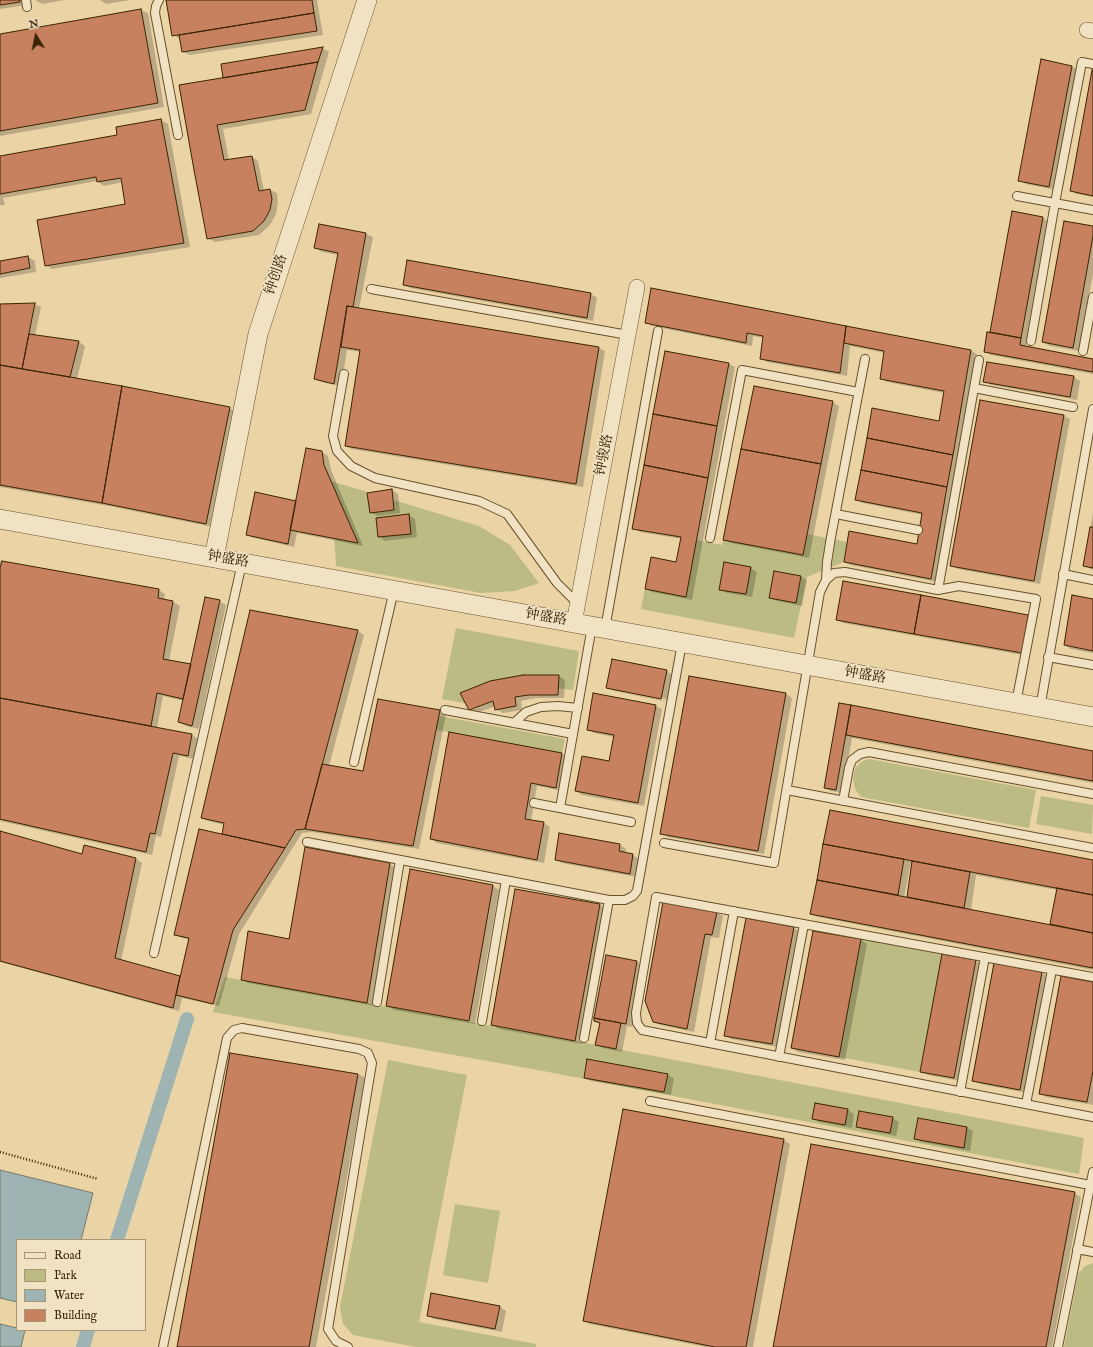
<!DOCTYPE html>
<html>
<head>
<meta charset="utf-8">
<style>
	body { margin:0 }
	#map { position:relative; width:1093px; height:1347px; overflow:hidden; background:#ead3a5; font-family:"IM FELL English",serif }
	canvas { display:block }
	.legend { position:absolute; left:16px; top:1239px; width:130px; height:92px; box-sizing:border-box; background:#f1e2c4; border:1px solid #a89676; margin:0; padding:5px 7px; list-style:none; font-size:12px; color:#3b2402 }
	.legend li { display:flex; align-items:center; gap:8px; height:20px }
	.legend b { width:20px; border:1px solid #a89676 }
	.north { position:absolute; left:16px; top:16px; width:40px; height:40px; -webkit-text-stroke:3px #f1e2c4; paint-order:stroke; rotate:350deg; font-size:11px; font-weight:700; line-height:16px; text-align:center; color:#3b2402 }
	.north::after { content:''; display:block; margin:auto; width:14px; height:18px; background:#3b2402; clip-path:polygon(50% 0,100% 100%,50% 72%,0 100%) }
</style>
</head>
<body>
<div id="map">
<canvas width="1093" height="1347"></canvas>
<ul class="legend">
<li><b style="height:5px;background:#f1e2c4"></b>Road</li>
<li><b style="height:11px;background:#bcbb83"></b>Park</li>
<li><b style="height:11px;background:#9eb4b3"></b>Water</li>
<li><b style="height:11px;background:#c8815f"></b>Building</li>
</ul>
<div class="north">N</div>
</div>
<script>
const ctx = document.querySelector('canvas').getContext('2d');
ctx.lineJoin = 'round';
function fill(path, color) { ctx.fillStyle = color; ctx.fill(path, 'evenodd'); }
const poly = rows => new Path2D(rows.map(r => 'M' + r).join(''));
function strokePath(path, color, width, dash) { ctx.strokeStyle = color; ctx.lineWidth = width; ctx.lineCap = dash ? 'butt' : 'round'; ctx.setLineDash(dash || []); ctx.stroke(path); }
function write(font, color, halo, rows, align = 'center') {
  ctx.font = font + ' "IM FELL English","Noto Serif SC",serif'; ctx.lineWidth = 3.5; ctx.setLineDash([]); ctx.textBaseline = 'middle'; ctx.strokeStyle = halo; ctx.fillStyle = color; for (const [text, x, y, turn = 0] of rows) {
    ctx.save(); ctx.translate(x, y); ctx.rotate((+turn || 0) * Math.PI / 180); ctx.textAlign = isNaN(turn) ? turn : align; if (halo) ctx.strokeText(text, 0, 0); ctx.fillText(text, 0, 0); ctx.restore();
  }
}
fill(poly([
	[331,481,479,526,510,545,539,583,515,591,481,593,336,566],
	[807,534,847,542,844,562,807,577,794,638,641,609,651,557,676,562,681,537,722,545,723,540],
	[456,628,579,651,573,690,543,687,469,704,442,699],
	[439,716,565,739,562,753,436,730],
	[869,759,1036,790,1029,828,861,797,855,789,853,779,855,768,861,762],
	[1041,796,1093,805,1092,834,1036,824],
	[861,939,942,954,920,1072,839,1057],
	[225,977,575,1041,1084,1138,1079,1174,538,1070,213,1012],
	[388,1060,467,1075,419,1322,536,1344,536,1347,416,1347,353,1335,343,1324,340,1307],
	[455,1204,500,1211,488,1283,443,1275],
	[1093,1263,1093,1347,1064,1347,1078,1274,1085,1266]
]), '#bcbb83');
const water = poly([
	[0,1170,93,1193,81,1240,17,1240,17,1302,0,1298,0,1170],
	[0,1324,17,1328,17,1330,25,1330,21,1347,0,1347,0,1324]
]);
fill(water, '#9eb4b3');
strokePath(water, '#767a6c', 1);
fill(poly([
	[0,0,25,0,26,5,0,9],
	[35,0,65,0,42,4],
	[100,0,131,0,106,4],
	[167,0,317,0,323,35,190,55,183,52,181,39,173,35],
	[141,10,148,13,164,107,0,136,0,35],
	[323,48,329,52,311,114,223,129,229,160,252,157,258,161,264,191,270,190,277,193,278,203,276,214,270,225,259,235,215,242,208,238,195,170,224,79,222,65],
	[1071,66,1078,70,1056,190,1026,184,1020,180],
	[1093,71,1093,197,1077,194,1071,191],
	[161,120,168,124,190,247,52,269,46,265,127,205,123,182,104,186,97,181,3,198,5,205,0,205,0,157,118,136],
	[1013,212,1043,218,1049,222,1026,347,1093,360,1093,374,991,355,985,351,991,334],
	[320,225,366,234,373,237,359,309,599,348,605,351,583,487,352,449,346,446,361,352,347,350,341,386,322,382,316,378,338,255,322,252,315,248],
	[1093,227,1093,274,1079,351,1050,346,1043,342],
	[28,257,35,261,36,272,0,278,0,262],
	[408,261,591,294,597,298,593,321,410,288,404,284],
	[652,290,970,350,977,354,937,582,851,565,845,562,918,545,923,515,863,503,856,499,940,422,944,393,887,382,881,378,885,353,850,346,847,376,767,362,761,359,764,338,753,336,752,346,652,326,646,322],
	[35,304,41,307,35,336,79,342,85,346,77,379,229,408,236,412,213,527,109,506,0,487,0,305],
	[729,364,735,367,692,600,652,592,646,588,677,563,682,539,640,532,634,528],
	[1074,377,1080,381,1077,400,991,385,984,381],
	[981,401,1064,416,1070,419,1040,584,958,569,951,566],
	[832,402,839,406,809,558,731,543,724,539],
	[322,452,328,456,331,470,363,546,297,533,294,547,254,538,247,535,297,502],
	[392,490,398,494,400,513,377,516,371,512],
	[1093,513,1093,570,1084,566],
	[409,515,415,519,417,537,385,541,379,537],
	[0,561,159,590,165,594,164,600,173,602,180,606,169,661,191,666,219,601,226,605,199,729,186,726,179,722,184,701,163,696,157,728,192,735,198,739,194,759,179,756,161,837,156,836,152,855,0,821],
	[750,568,757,572,752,597,727,593,720,589],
	[801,577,807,580,802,606,777,601,770,598],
	[843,582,1028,616,1034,619,1028,656,843,623,837,619],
	[1093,600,1093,653,1071,649,1065,645],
	[358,631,364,635,329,766,364,773,440,710,446,714,419,849,312,832,302,833,239,934,219,1006,182,998,179,1011,0,962,0,832,83,855,84,846,136,859,142,863,121,961,181,977,189,940,182,938,175,934,222,835,224,825,208,821,202,818],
	[666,671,673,675,668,702,614,691,608,687],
	[613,688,666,699,666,701,613,690],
	[559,676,565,680,564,698,536,698,521,701,522,710,503,713,496,709,496,706,476,713,470,710],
	[786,694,792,698,764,854,668,837,662,833],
	[840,704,1093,752,1093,783,852,738,842,793,831,791,825,788],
	[655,706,662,709,644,806,582,795,576,791,610,762,614,737,594,733,588,729],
	[562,754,568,757,563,791,537,786,531,821,544,823,550,827,544,863,437,843,431,839],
	[831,811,1093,861,1093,970,818,917,811,914],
	[911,862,913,863,908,898,904,898],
	[976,875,1057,890,1051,926,971,910],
	[620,845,626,849,625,854,633,855,639,859,636,877,562,863,556,859],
	[306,849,390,864,396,868,374,1006,248,983,242,979,290,940],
	[493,886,499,890,475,1024,394,1010,387,1006],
	[600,905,606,909,582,1044,499,1029,492,1025],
	[716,913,723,916,719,938,711,937,694,1032,660,1025,654,1022],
	[794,928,800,932,778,1047,731,1039,725,1035],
	[814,932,861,940,867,944,845,1060,798,1052,792,1048],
	[607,956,637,962,643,966,632,1027,627,1026,622,1052,603,1048,596,1044,600,1024,595,1021],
	[975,961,982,964,960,1081,928,1075,921,1071],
	[995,965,1042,973,1049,977,1027,1093,980,1084,973,1081],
	[1093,983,1093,1105,1046,1097,1040,1093],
	[231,1054,358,1074,365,1078,316,1347,179,1347],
	[667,1075,674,1078,671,1095,591,1081,585,1078],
	[815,1104,848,1110,854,1114,852,1128,819,1122,813,1118],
	[892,1118,899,1122,896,1136,863,1130,857,1127],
	[919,1119,967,1128,973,1131,970,1151,921,1142,915,1138],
	[784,1140,790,1144,753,1347,706,1347,590,1324,584,1321],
	[1074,1193,1081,1197,1052,1347,774,1347],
	[500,1307,506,1311,502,1332,434,1319,428,1315]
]), '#0003');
strokePath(poly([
	[117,1240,187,1019],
	[83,1347,88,1330]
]), '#9eb4b3', 14);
const building = poly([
	[0,0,20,0,20,2,0,5,0,0],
	[166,0,312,0,314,13,172,36,166,0],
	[141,9,158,103,0,131,0,34,141,9],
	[314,13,317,31,182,52,179,35,314,13],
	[323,47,318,62,223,78,221,64,323,47],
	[1041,59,1072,66,1049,187,1018,181,1041,59],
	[318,62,305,110,217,125,224,160,252,156,259,191,270,189,272,199,270,210,264,221,253,231,207,239,194,170,179,85,318,62],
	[1092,70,1093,70,1093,196,1070,191,1092,70],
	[161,119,184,243,45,266,37,220,125,204,121,178,97,182,96,177,0,194,0,156,117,135,116,127,161,119],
	[1012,211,1043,217,1021,338,990,332,1012,211],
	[1064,221,1093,226,1093,236,1073,348,1042,342,1064,221],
	[319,224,366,233,353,307,347,306,334,384,314,379,338,253,314,248,319,224],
	[28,256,30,268,0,274,0,261,28,256],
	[407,260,591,293,587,318,403,285,407,260],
	[651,288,846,326,840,373,760,359,763,336,747,333,746,343,645,323,651,288],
	[35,303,22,369,0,365,0,304,35,303],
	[347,306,599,347,576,484,345,446,360,350,341,347,347,306],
	[846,326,971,350,953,455,867,438,872,408,939,421,944,391,880,379,884,351,844,343,846,326],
	[987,332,1021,338,1020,345,1093,359,1093,372,984,352,987,332],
	[29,334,79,341,70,377,22,369,29,334],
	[665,351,729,363,717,426,653,414,665,351],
	[987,362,1074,376,1070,397,983,382,987,362],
	[0,365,122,386,102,503,0,485,0,365],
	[122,386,230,407,206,524,102,503,122,386],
	[754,386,833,401,821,464,741,449,754,386],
	[980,400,1064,415,1034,581,950,566,980,400],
	[653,414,717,426,708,478,644,465,653,414],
	[867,438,953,455,947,487,861,470,867,438],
	[306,448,322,451,324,465,358,543,290,530,306,448],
	[741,449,821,464,803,555,723,540,741,449],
	[644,465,708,478,686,597,645,589,651,557,676,562,681,537,632,529,644,465],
	[861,470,947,487,931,579,844,562,849,531,917,544,922,513,855,500,861,470],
	[392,489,394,510,370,513,367,493,392,489],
	[255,492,296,501,288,544,246,535,255,492],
	[409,514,411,534,378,537,376,518,409,514],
	[1090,527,1093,527,1093,568,1083,566,1090,527],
	[2,561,159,589,158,598,173,601,163,659,191,664,183,699,157,693,151,726,0,698,0,568,2,561],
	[724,562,751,567,746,594,719,590,724,562],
	[774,571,801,576,796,603,769,598,774,571],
	[843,581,921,595,914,634,836,620,843,581],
	[921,595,1028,615,1022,653,914,634,921,595],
	[1072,595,1093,599,1093,651,1064,645,1072,595],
	[205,597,220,600,192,726,178,722,205,597],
	[250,610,358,630,305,829,296,830,285,848,222,834,224,823,201,818,250,610],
	[612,659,667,670,661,699,606,688,612,659],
	[523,675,559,675,558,695,529,695,515,697,516,706,495,710,493,701,469,710,460,693,490,681,523,675],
	[689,676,786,693,758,851,660,834,689,676],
	[593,693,656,705,638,803,575,791,582,756,609,761,614,735,587,730,593,693],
	[0,698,192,734,188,756,173,753,155,834,150,833,146,852,0,819,0,698],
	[378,699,440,710,413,846,305,829,322,764,363,771,378,699],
	[839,703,851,705,836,790,824,788,839,703],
	[851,705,1093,751,1093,781,846,735,851,705],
	[449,732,562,753,556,788,531,783,525,819,544,822,537,860,430,839,449,732],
	[830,810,1093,860,1093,895,823,844,830,810],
	[199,829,285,848,233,930,213,1004,176,995,189,938,174,935,199,829],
	[0,831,82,854,84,845,136,858,115,958,180,976,173,1008,0,961,0,831],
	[559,833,620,844,619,851,633,854,630,874,555,860,559,833],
	[823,844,904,859,898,895,817,880,823,844],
	[305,847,390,863,367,1003,241,980,248,931,289,939,305,847],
	[912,861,970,872,964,908,907,897,912,861],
	[410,869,493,885,469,1021,386,1006,410,869],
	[817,880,1093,933,1093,968,810,914,817,880],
	[1057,888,1093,895,1093,933,1050,924,1057,888],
	[515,889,600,904,575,1041,491,1025,515,889],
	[663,902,717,912,712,935,705,934,687,1029,653,1022,645,1001,663,902],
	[746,918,794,927,772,1044,724,1036,746,918],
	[813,931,861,939,839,1057,791,1048,813,931],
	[942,954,976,960,954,1078,920,1072,942,954],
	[606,955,637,961,626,1024,594,1018,606,955],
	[994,963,1042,972,1020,1090,972,1081,994,963],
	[1061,976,1093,982,1093,1071,1087,1102,1039,1094,1061,976],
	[594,1018,621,1023,616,1049,595,1045,600,1023,594,1021,594,1018],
	[230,1053,358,1074,309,1347,177,1347,230,1053],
	[587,1059,668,1074,664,1092,584,1078,587,1059],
	[815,1103,848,1109,845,1125,812,1119,815,1103],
	[623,1109,784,1139,746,1347,715,1347,583,1321,623,1109],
	[859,1111,893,1117,890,1133,856,1127,859,1111],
	[918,1118,967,1127,964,1148,914,1139,918,1118],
	[811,1144,1075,1192,1046,1347,773,1347,811,1144],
	[431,1293,500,1306,495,1329,427,1316,431,1293]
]);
fill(building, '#c8815f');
strokePath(building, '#3b2402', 1);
const service = poly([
	[26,0,27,7],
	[159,0,156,6,155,13,178,135],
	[1017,196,1093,210],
	[371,289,628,335],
	[1031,341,1055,203,1082,62,1093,64],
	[1083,351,1093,297],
	[344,374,333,436,337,451,351,466,375,478,479,501,507,514,557,583,578,604],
	[974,388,1073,407],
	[836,514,918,530],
	[710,538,742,370,858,392],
	[1063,574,1093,580],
	[826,580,827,562,831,537,865,359],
	[938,590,979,360],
	[605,629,658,331],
	[1048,657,1093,665],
	[1040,708,1093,409],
	[445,710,573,734],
	[514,723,526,712,541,707,558,706,578,708],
	[354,762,394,590],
	[787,790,1093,848],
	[843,801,849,768,852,760,860,754,869,752,1093,794],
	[534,803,631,822],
	[560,808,592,626],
	[307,842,609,900,625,900,633,896,637,891,682,643],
	[664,843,774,863,820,592,826,580,834,573,845,572,938,590,959,586,1036,599,1016,703],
	[154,953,242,563],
	[1093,977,656,897,636,1013,637,1023,642,1030,1093,1117],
	[377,1002,400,860],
	[482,1021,506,880],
	[584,1038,609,900],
	[710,1043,734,911],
	[779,1057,804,924],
	[960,1092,985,957],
	[650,1101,1090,1185],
	[1026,1104,1052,970],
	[1077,1249,1093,1252],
	[163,1347,227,1038,234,1030,242,1028,359,1049,368,1053,372,1063,328,1329,336,1341,348,1347],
	[1058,1347,1093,1172]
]);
const minor = poly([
	[1087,30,1093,31],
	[574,623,637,287]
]);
const tertiary = poly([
	[0,519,1093,717],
	[214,558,258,334,367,0]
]);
strokePath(service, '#67502b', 10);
strokePath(minor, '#67502b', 16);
strokePath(tertiary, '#67502b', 20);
strokePath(poly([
	[0,1152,98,1179]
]), '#3b2402', 2.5, [1, 2]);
strokePath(service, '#f1e2c4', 8);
strokePath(minor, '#f1e2c4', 15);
strokePath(tertiary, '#f1e2c4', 19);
write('14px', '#3b2402', '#f1e2c4', [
	["钟创路",277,275,-72],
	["钟骏路",605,455,-79],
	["钟盛路",228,560,10],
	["钟盛路",546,618,10],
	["钟盛路",865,676,10]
]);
</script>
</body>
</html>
